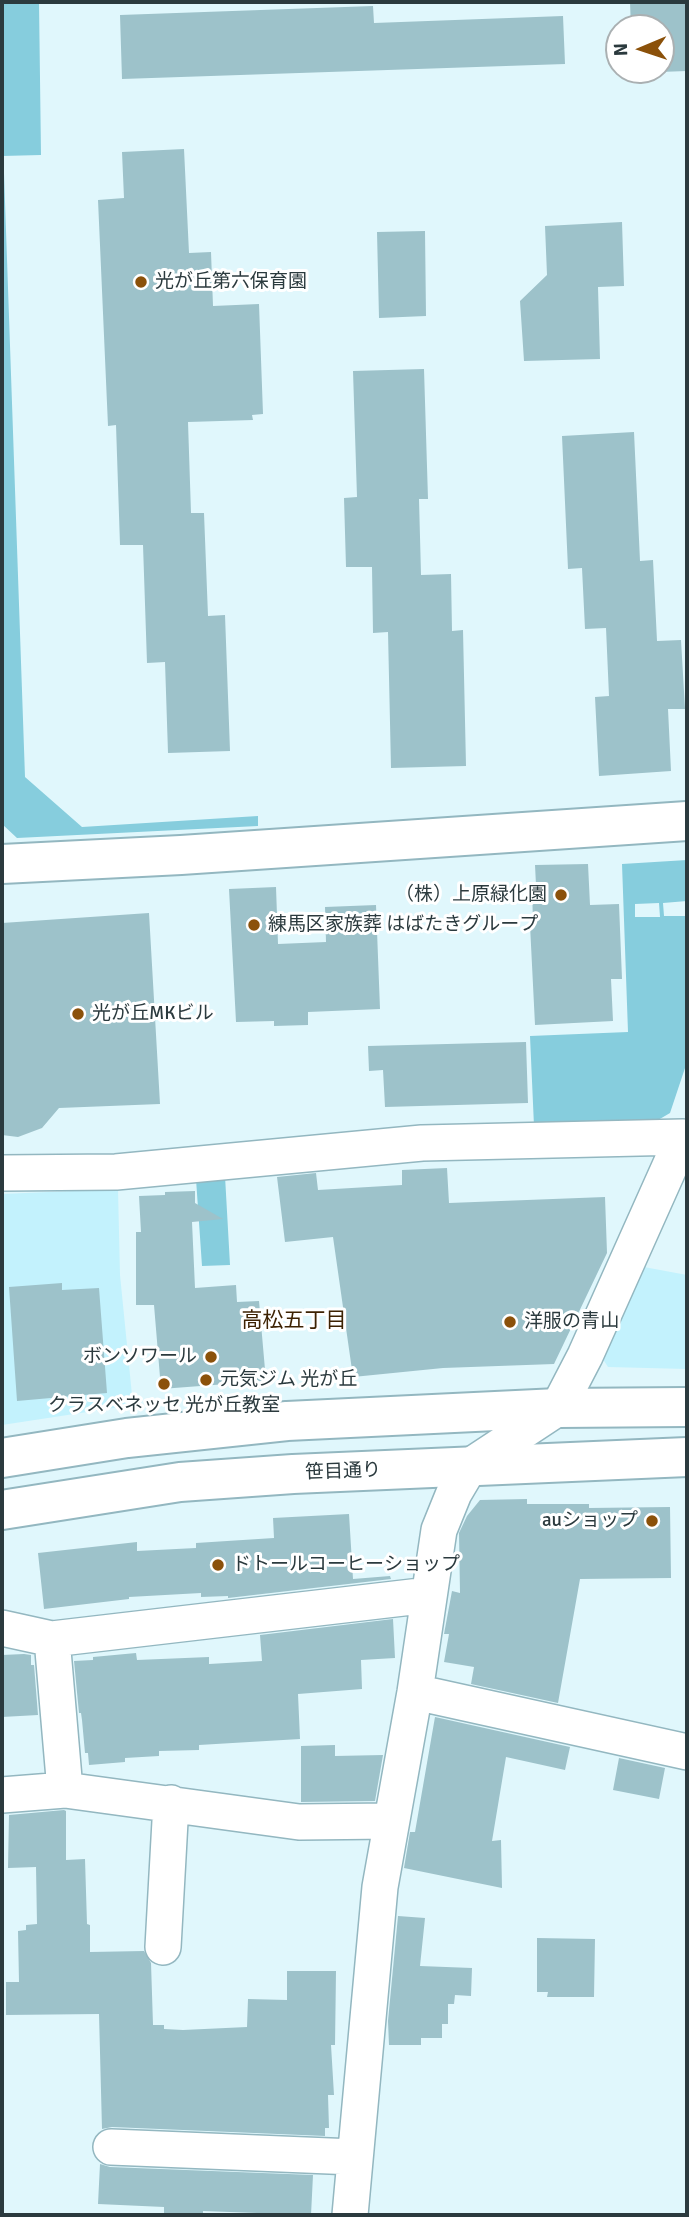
<!DOCTYPE html>
<html>
<head>
<meta charset="utf-8">
<style>
	body { margin:0 }
	#map { position:relative; width:689px; height:2217px; overflow:hidden; background:#e0f7fc; font-family:Signika,sans-serif }
	canvas { display:block }
	.frame { position:absolute; inset:0; border:4px solid #2b3a3e; pointer-events:none }
	.north { position:absolute; left:605px; top:14px; width:70px; height:70px; box-sizing:border-box; background:#fff; border:2px solid #aab0b2; border-radius:50%; rotate:268deg; font-size:19px; font-weight:700; line-height:28px; text-align:center; color:#2b3a3e }
	.north::after { content:''; display:block; margin:auto; width:24px; height:32px; background:#8b510a; clip-path:polygon(50% 0,100% 100%,50% 72%,0 100%) }
</style>
</head>
<body>
<div id="map">
<canvas width="689" height="2217"></canvas>
<div class="frame"></div>
<div class="north">N</div>
</div>
<script>
const ctx = document.querySelector('canvas').getContext('2d');
ctx.lineJoin = 'round';
function fill(path, color) { ctx.fillStyle = color; ctx.fill(path, 'evenodd'); }
const poly = rows => new Path2D(rows.map(r => 'M' + r).join(''));
function strokePath(path, color, width, dash) { ctx.strokeStyle = color; ctx.lineWidth = width; ctx.lineCap = dash ? 'butt' : 'round'; ctx.setLineDash(dash || []); ctx.stroke(path); }
function write(font, color, halo, rows, align = 'center') {
  ctx.font = font + ' Signika,"Noto Sans JP",sans-serif'; ctx.lineWidth = 6; ctx.setLineDash([]); ctx.textBaseline = 'middle'; ctx.strokeStyle = halo; ctx.fillStyle = color; for (const [text, x, y, turn = 0] of rows) {
    ctx.save(); ctx.translate(x, y); ctx.rotate((+turn || 0) * Math.PI / 180); ctx.textAlign = isNaN(turn) ? turn : align; if (halo) ctx.strokeText(text, 0, 0); ctx.fillText(text, 0, 0); ctx.restore();
  }
}
fill(poly([
	[118,1189,120,1275,133,1405,2,1425,2,1194],
	[644,1267,687,1275,687,1369,608,1367,599,1353]
]), '#c3f2fd');
fill(poly([
	[2,2,39,2,41,155,2,156],
	[2,173,4,173,25,777,82,827,258,816,258,826,17,838,2,824],
	[687,860,687,901,663,903,664,916,687,916,687,1062,670,1113,653,1123,534,1126,530,1036,628,1032,622,864],
	[659,903,660,917,635,917,635,904],
	[225,1176,230,1265,202,1266,196,1179]
]), '#86cddd');
fill(poly([
	[630,2,687,2,687,71,632,73,632,70,661,70,661,28,631,28],
	[373,6,374,23,563,16,565,64,122,79,120,15],
	[184,149,189,253,211,252,213,306,259,304,263,414,252,415,253,420,188,422,191,513,204,513,208,616,225,615,230,751,168,753,165,662,147,663,143,545,120,545,116,425,108,426,98,200,124,198,122,152],
	[622,222,624,286,598,287,600,359,524,361,520,301,547,275,545,226],
	[425,231,426,316,379,318,377,232],
	[424,369,428,499,419,499,421,575,451,574,452,631,463,630,466,766,391,768,388,632,373,633,372,567,346,567,344,498,357,497,353,371],
	[634,432,640,561,653,560,657,641,681,640,685,709,668,709,671,771,599,776,595,697,609,696,606,628,585,629,582,568,568,569,562,436],
	[588,864,590,905,619,904,622,979,611,979,613,1021,535,1025,530,925,533,925,532,885,536,885,535,865],
	[276,887,278,944,326,942,325,907,376,905,380,1009,308,1012,308,1025,274,1026,274,1021,236,1022,229,889],
	[149,913,160,1104,59,1108,42,1128,18,1137,2,1135,2,923],
	[526,1042,528,1103,385,1107,383,1070,369,1071,368,1046],
	[447,1168,449,1203,605,1197,607,1253,554,1364,443,1368,353,1377,333,1237,285,1242,277,1177,316,1173,318,1190,402,1185,402,1170],
	[195,1191,195,1203,223,1219,192,1222,195,1288,236,1285,237,1302,259,1301,266,1381,161,1389,154,1305,136,1305,136,1232,141,1232,139,1196,165,1195,165,1192],
	[62,1283,62,1290,99,1288,107,1393,17,1401,9,1287],
	[527,1499,527,1504,589,1504,589,1508,670,1507,671,1578,580,1579,558,1703,471,1684,474,1667,444,1662,449,1634,444,1634,452,1591,460,1593,459,1533,467,1516,480,1500],
	[349,1514,353,1579,390,1576,391,1579,228,1598,228,1596,201,1597,201,1593,129,1597,129,1599,44,1609,38,1553,137,1542,137,1551,196,1548,196,1543,274,1538,273,1518],
	[393,1619,395,1658,361,1660,362,1689,298,1694,300,1739,199,1745,199,1750,159,1751,159,1756,125,1758,125,1762,89,1765,88,1753,85,1753,82,1720,81,1713,79,1713,74,1661,93,1660,93,1657,136,1653,137,1660,209,1657,209,1664,262,1661,260,1635],
	[24,1654,31,1655,31,1665,34,1665,38,1715,2,1717,2,1655],
	[435,1717,570,1747,565,1770,506,1757,492,1841,501,1840,502,1888,404,1868,410,1832,415,1832],
	[335,1745,335,1756,383,1755,375,1801,301,1802,301,1746],
	[619,1758,665,1768,659,1799,613,1790],
	[64,1810,66,1811,66,1860,85,1859,87,1924,90,1925,90,1952,144,1951,151,1963,153,2025,164,2025,164,2029,183,2030,247,2027,248,1999,287,2000,287,1971,336,1971,335,2045,331,2045,334,2095,328,2095,329,2128,325,2128,325,2136,112,2127,102,2129,99,2014,6,2015,6,1982,19,1982,18,1931,26,1930,26,1925,37,1924,36,1867,8,1868,9,1815],
	[398,1916,425,1918,420,1966,472,1968,471,1996,455,1995,454,2004,448,2004,448,2024,442,2024,442,2038,421,2038,421,2045,389,2045,388,2021],
	[537,1938,595,1939,594,1997,547,1997,548,1992,537,1992],
	[100,2164,110,2167,313,2175,311,2215,203,2211,203,2215,164,2215,164,2207,98,2204]
]), '#9dc2ca');
const street = poly([
	[2,1173,116,1172,422,1143,683,1137,585,1356,558,1408,470,1466,454,1493,439,1530,415,1692,380,1887,350,2215],
	[2,1628,52,1639,429,1595],
	[415,1692,687,1752],
	[65,1790,299,1822,391,1821],
	[2,1795,65,1790,52,1639],
	[163,1947,171,1803],
	[111,2147,354,2157]
]);
const secondary = poly([
	[2,864,181,855,687,821],
	[2,1458,127,1438,287,1421,558,1408,687,1407],
	[2,1510,180,1482,293,1474,687,1457]
]);
strokePath(street, '#93b7c0', 38);
strokePath(secondary, '#93b7c0', 42);
strokePath(street, '#fff', 35);
strokePath(secondary, '#fff', 38);
for (const [x, y, r, color] of [
	[141,282,7,"#8b510a"],
	[561,895,7,"#8b510a"],
	[254,925,7,"#8b510a"],
	[78,1014,7,"#8b510a"],
	[510,1322,7,"#8b510a"],
	[211,1357,7,"#8b510a"],
	[206,1380,7,"#8b510a"],
	[164,1384,7,"#8b510a"],
	[652,1521,7,"#8b510a"],
	[218,1565,7,"#8b510a"]
]) { const dot = new Path2D(); dot.arc(x, y, r, 0, 2 * Math.PI); ctx.fillStyle = color; ctx.fill(dot); strokePath(dot, '#fff', 2.5); }
write('19px', '#2b3a3e', '#fff', [
	["光が丘第六保育園",155,282],
	["（株）上原緑化園",547,895,"right"],
	["練馬区家族葬 はばたきグループ",268,925],
	["光が丘MKビル",92,1014],
	["洋服の青山",524,1322],
	["ボンソワール",197,1357,"right"],
	["元気ジム 光が丘",220,1380],
	["クラスベネッセ 光が丘教室",164,1406,"center"],
	["auショップ",638,1521,"right"],
	["ドトールコーヒーショップ",232,1565]
], 'left');
write('19px', '#2b3a3e', '#fff', [
	["笹目通り",343,1472,-2]
]);
write('21px', '#3d2203', '#fff', [
	["高松五丁目",294,1321]
]);
</script>
</body>
</html>
